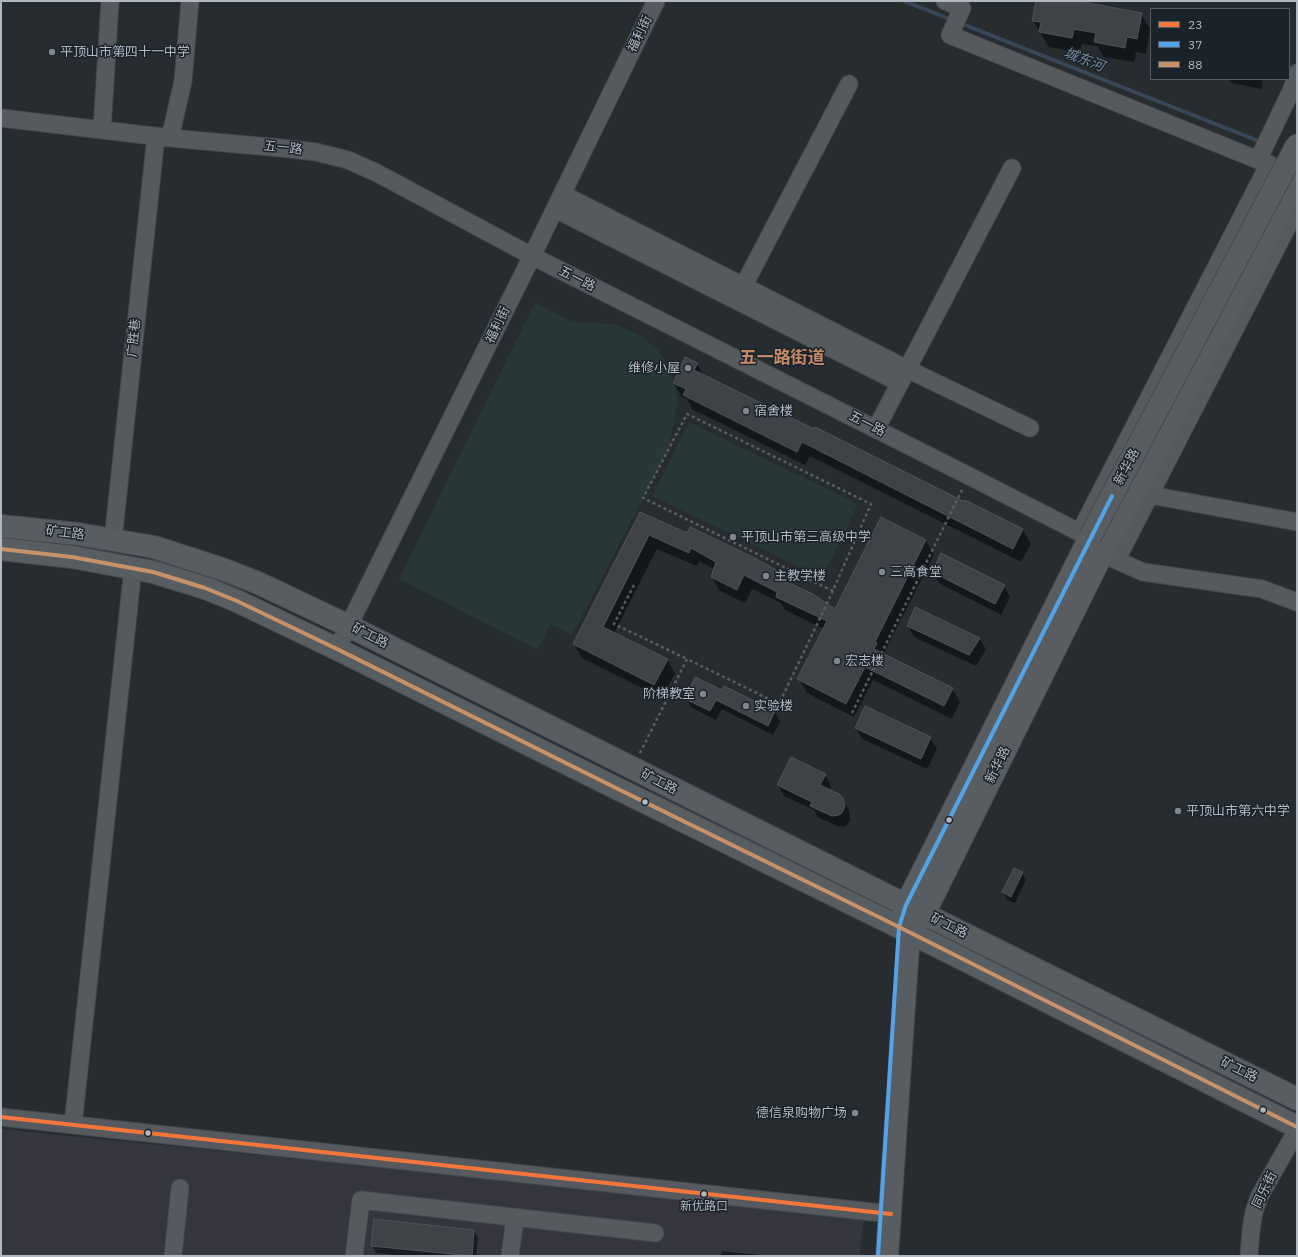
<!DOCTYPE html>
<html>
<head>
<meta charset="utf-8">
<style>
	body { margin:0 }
	#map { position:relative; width:1298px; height:1257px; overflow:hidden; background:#272c31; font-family:"IBM Plex Sans",sans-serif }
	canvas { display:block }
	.frame { position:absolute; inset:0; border:2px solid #b0b8c2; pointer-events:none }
	.legend { position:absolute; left:1150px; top:8px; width:140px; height:72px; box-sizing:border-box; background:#1b222a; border:1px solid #575e67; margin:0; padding:5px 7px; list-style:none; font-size:12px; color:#b0b8c2 }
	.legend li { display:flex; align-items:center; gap:8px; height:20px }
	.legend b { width:20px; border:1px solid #575e67 }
</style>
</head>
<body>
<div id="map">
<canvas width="1298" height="1257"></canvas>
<div class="frame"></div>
<ul class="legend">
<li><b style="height:5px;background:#f5763a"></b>23</li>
<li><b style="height:5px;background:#53a3e8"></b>37</li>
<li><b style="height:5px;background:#c7916a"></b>88</li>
</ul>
</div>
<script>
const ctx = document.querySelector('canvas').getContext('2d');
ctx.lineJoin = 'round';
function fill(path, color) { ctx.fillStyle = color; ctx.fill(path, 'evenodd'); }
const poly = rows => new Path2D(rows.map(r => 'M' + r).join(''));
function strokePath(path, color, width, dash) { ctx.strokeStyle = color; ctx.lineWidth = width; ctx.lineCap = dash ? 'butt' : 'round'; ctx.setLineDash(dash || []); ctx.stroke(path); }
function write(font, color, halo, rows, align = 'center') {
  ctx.font = font + ' "IBM Plex Sans","Noto Sans SC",sans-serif'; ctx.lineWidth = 3; ctx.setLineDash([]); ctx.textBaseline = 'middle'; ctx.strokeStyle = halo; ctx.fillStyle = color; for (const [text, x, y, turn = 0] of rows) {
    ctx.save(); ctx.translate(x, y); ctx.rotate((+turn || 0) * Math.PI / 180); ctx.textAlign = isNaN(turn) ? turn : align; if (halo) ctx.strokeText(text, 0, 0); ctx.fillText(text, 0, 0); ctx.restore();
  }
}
fill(poly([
	[1,1129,864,1216,860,1256,1,1256]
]), '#34353e');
fill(poly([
	[535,302,572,322,615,324,643,337,658,350,668,366,678,398,672,433,667,450,656,473,572,635,550,624,538,650,399,579],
	[689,422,858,504,822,578,652,496]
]), '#283737');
fill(poly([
	[1037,1,1071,1,1141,14,1150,29,1146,54,1136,52,1134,62,1104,57,1097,46,1082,44,1080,53,1049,47,1033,21],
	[1229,79,1263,79,1262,89,1231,83],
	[697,364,704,376,965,503,966,501,1023,530,1031,544,1021,562,810,456,805,465,692,409,687,399,682,397,674,383],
	[640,513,786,576,791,585,835,611,926,541,934,555,883,655,952,689,960,702,952,719,873,680,854,717,807,693,799,679,824,629,785,610,781,603,752,589,745,603,720,591,712,577,715,570,699,561,697,566,657,549,614,633,667,659,675,673,662,698,582,658,574,644],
	[933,572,1004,586,1010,597,1001,615,939,583],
	[908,626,979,638,986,649,976,666,914,637],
	[725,687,775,712,780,721,773,735,722,709,716,720,692,708,686,699,723,691],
	[856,728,930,738,937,749,927,769,862,739],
	[825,775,831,786,829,791,842,799,849,810,850,821,846,826,839,827,818,817,814,810,784,796,778,785],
	[1022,873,1026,880,1015,903,1007,900,1003,892],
	[474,1231,478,1238,476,1256,405,1256,376,1253,372,1246],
	[722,1251,770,1256,721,1256]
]), '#0007');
strokePath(poly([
	[904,1,952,20],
	[960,23,1256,140]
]), '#384758', 4);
const building = poly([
	[1036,1,1077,1,1142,13,1137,39,1127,37,1125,48,1094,42,1096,33,1074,29,1072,38,1039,32,1041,22,1032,21,1036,1],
	[685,357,698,363,694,370,814,429,815,427,965,502,965,500,1023,529,1013,549,802,442,797,452,683,395,686,389,673,383,685,357],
	[640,512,687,533,690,527,753,557,787,576,785,581,813,594,835,609,881,517,926,540,875,642,877,643,874,649,953,688,944,706,865,667,846,704,797,679,827,621,776,597,777,592,744,575,737,590,711,577,716,562,691,548,689,553,649,535,603,627,668,659,654,685,573,644,640,512],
	[941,553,1005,585,995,604,932,572,941,553],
	[915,607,980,638,969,655,907,626,915,607],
	[695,677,722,690,724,686,775,711,768,726,716,700,710,711,685,699,695,677],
	[865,706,931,737,921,759,855,728,865,706],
	[791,757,826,774,820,785,839,794,843,798,845,806,842,813,839,815,832,816,810,806,812,802,777,785,791,757],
	[1014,868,1023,872,1011,897,1002,892,1014,868],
	[374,1219,474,1230,472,1256,371,1246,374,1219]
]);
fill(building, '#3f4347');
strokePath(building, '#4e5359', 1);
const minor = poly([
	[945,1,962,8,950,35,1295,175],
	[1,118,170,138,281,148,316,152,348,160,377,173,532,256,969,476,1120,553,1297,208],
	[102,130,110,1],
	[170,138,183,81,190,1],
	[1258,160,1292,89,1297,73],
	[562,194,907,369,1030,428],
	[555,209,900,383],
	[744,285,849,84],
	[876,429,1012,168],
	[1150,495,1297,522],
	[1080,532,1269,164],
	[113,540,156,136],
	[1105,555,1143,572,1262,589,1297,602],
	[337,649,532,256,656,1],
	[1,1117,891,1214],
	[73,1125,133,568],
	[173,1256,180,1188],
	[354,1256,361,1200,655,1233],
	[510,1256,515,1218],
	[1249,1256,1251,1230,1254,1212,1259,1197,1297,1130]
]);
const major = poly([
	[1,526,78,534,154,547,222,569,256,582,349,626,906,905,1297,1099],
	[1,549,72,557,153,572,205,588,237,601,337,649,614,787,899,927,1297,1127],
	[902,918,906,905,1090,537],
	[887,1256,909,932,924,914,1106,546,1297,179]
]);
strokePath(minor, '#44484c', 19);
strokePath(major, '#44484e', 24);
strokePath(poly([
	[634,585,614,624,687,659],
	[852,713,963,488],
	[640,753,687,659,779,704,830,597,871,504,687,414,643,498,833,591]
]), '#5a5e63', 2.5, [3, 3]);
strokePath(minor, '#565a5f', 17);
strokePath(major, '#585d61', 22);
const majorBridge = poly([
	[1090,537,1297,145]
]);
strokePath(majorBridge, '#44484e', 24, []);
strokePath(majorBridge, '#585d61', 22);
strokePath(poly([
	[1,1117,891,1214]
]), '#f5763a', 4);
strokePath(poly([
	[878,1256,899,927,906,905,1112,496]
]), '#53a3e8', 4);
strokePath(poly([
	[1,549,72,557,153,572,205,588,237,601,337,649,614,787,899,927,1297,1127]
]), '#c7916a', 4);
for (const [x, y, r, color] of [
	[52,52,4,"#80878f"],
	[688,368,4,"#80878f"],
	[746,411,4,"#80878f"],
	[733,537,4,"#80878f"],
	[882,572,4,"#80878f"],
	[766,576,4,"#80878f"],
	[837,661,4,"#80878f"],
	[703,694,4,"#80878f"],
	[746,706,4,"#80878f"],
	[645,802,3.5,"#b0b8c2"],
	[1178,811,4,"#80878f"],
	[949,820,3.5,"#b0b8c2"],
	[1263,1110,3.5,"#b0b8c2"],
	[855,1113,4,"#80878f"],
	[148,1133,3.5,"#b0b8c2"],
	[704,1194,3.5,"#b0b8c2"]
]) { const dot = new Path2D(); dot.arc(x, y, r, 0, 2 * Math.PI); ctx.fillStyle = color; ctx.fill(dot); strokePath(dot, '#1b222a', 1.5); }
write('12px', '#b0b8c2', '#1b222a', [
	["新优路口",704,1207]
]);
write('13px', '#b0b8c2', '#1b222a', [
	["福利街",640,34,-64],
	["五一路",283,148,6],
	["五一路",577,279,27],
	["福利街",498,325,-64],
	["广胜巷",134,338,-84],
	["五一路",867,424,27],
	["新华路",1127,467,-62],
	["矿工路",65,533,7],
	["矿工路",370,636,27],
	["新华路",998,765,-64],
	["矿工路",659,782,27],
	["矿工路",949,926,26],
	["矿工路",1239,1070,26],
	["同乐街",1265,1190,-64]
]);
write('13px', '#b0b8c2', '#1b222a', [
	["平顶山市第四十一中学",60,52],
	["维修小屋",680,368,"right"],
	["宿舍楼",754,411],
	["平顶山市第三高级中学",741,537],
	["三高食堂",890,572],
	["主教学楼",774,576],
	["宏志楼",845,661],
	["阶梯教室",695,694,"right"],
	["实验楼",754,706],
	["平顶山市第六中学",1186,811],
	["德信泉购物广场",847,1113,"right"]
], 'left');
write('italic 14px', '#748ba2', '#1b222a', [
	["城东河",1084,60,21]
]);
write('bold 17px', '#c58b68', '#1b222a', [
	["五一路街道",782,358]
]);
</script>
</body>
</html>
